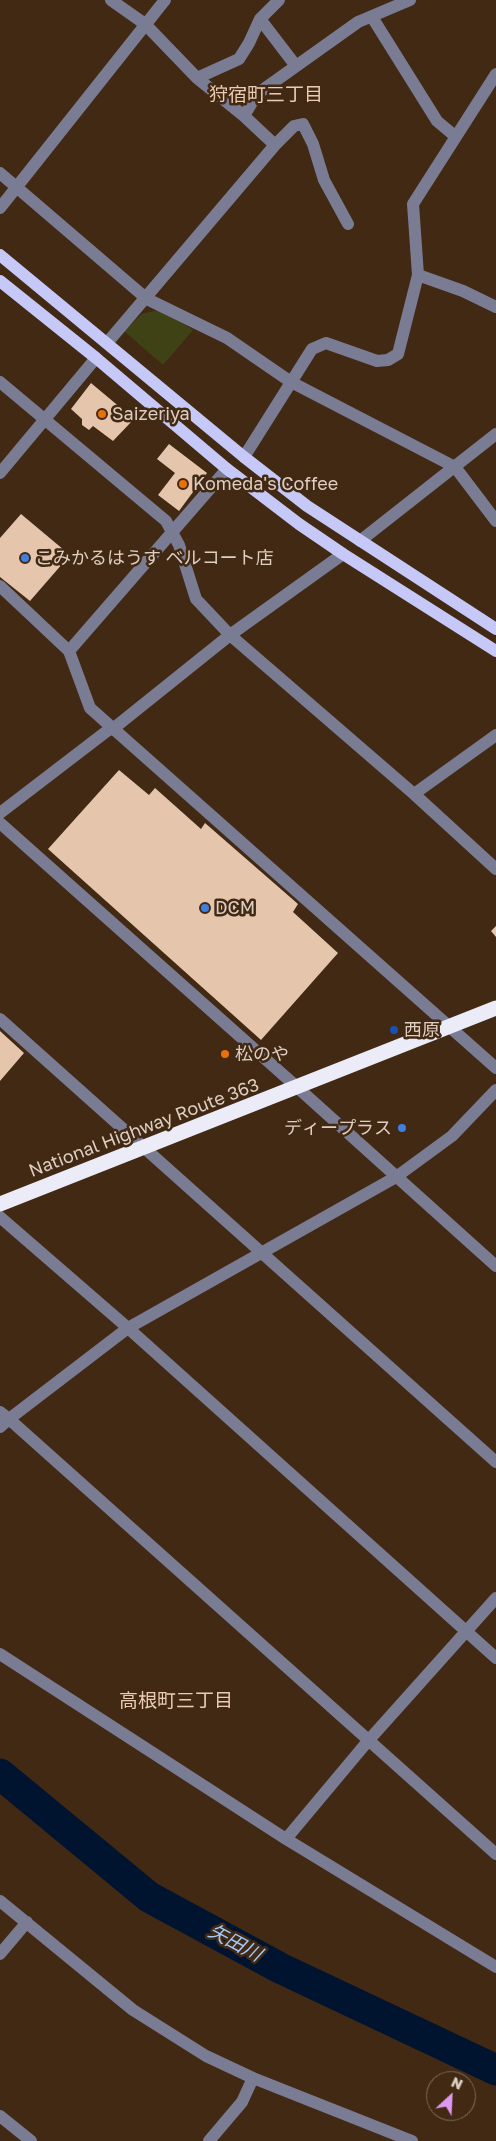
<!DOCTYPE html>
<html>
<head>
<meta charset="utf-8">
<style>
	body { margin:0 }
	#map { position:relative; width:496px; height:2141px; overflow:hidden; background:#412914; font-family:"Golos Text",sans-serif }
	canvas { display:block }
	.north { position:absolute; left:426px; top:2071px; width:50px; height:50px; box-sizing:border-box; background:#412914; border:1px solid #806b5a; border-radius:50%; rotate:25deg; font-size:14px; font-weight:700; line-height:20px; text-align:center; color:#decec2 }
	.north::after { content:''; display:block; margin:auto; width:18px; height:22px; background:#df98f1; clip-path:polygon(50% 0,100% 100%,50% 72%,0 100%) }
</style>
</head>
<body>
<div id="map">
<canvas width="496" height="2141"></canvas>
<div class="north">N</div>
</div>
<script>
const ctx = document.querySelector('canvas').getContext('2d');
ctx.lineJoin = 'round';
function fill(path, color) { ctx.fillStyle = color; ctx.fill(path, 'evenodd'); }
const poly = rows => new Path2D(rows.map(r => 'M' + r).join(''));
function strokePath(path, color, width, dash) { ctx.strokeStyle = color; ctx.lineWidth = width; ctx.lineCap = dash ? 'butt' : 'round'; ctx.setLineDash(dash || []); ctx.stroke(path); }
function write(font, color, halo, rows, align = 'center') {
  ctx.font = font + ' "Golos Text","Noto Sans JP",sans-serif'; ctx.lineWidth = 5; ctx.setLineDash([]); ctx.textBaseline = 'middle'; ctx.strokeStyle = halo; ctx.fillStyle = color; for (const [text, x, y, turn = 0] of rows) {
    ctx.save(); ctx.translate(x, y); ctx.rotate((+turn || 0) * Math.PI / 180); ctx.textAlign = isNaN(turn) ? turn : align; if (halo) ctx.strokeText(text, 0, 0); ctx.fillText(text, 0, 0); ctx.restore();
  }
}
fill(poly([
	[162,309,193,330,163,365,124,331,142,314]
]), '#3f4214');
strokePath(poly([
	[0,1774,149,1897,280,1968,496,2070]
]), '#00142f', 31);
fill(poly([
	[91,383,134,419,113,441,93,426,89,430,82,425,82,419,71,409],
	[169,444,207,473,179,511,158,495,175,473,157,459],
	[21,514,70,555,30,601,0,577,0,538],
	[119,770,149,795,155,788,201,829,205,823,298,904,293,912,338,953,261,1040,48,849],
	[496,926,496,937,491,931],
	[0,1031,24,1053,0,1081]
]), '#e5c5ac');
strokePath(poly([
	[372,17,437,121,456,137],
	[260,19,296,66],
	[197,78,239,59,249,43,260,19,279,0],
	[244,116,257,94,358,22,410,0],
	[275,145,294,126,303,124,313,144,324,180,348,224],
	[0,173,147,299,227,338,291,382,455,467,496,521],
	[0,208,165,0],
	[418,275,463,291,496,307],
	[107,343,275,145,244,116,197,78,145,24,111,0],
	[0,382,166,521,179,545,196,599,230,635,414,794,496,869],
	[244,457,312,349,326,343,377,361,388,360,398,354,418,275,413,204,496,74],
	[0,473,96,358],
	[360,541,496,434],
	[0,586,69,651,90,708,496,1068],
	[69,651,227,469],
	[414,794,496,735],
	[0,813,107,731,114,728,230,635,343,554],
	[0,823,298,1088,496,1266],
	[0,1019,496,1462],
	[496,1090,452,1136,396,1177,128,1328,9,1419,496,1854],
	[0,1217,128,1328,496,1658],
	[0,1412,9,1419,0,1427],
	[0,1654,286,1839,496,1967],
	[286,1839,368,1741,496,1598],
	[0,1901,133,2010,206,2056,253,2078,412,2141],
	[0,1954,27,1922],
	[0,2116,31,2141],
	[209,2141,242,2102,253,2078]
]), '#7a7c93', 12);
strokePath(poly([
	[0,255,244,457,307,506,496,629],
	[0,281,96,358,227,469,299,524,343,554,496,651]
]), '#c6c9f8', 12);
strokePath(poly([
	[0,1204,496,1008]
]), '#ebecf7', 15);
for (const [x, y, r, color] of [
	[102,414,5,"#e8710a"],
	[183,484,5,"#e8710a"],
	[25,558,5,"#3f7fe0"],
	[205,908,5,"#3f7fe0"],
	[394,1030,5,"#1a4fb4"],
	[225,1054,5,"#e8710a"],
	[402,1128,5,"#3f7fe0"]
]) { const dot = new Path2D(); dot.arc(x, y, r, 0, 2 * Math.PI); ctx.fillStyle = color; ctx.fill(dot); strokePath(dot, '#412914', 2); }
write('18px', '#decec2', '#412914', [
	["Saizeriya",112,414],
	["Komeda's Coffee",193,484],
	["こみかるはうす ベルコート店",35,558],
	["DCM",215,908],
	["西原",404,1030],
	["松のや",235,1054],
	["ディープラス",392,1128,"right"]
], 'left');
write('18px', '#decec2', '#412914', [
	["National Highway Route 363",144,1128,-21]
]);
write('19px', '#ebcbb2', '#412914', [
	["狩宿町三丁目",266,95],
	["高根町三丁目",176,1701]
]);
write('italic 19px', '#a1cbfe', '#412914', [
	["矢田川",235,1943,28]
]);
</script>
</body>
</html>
